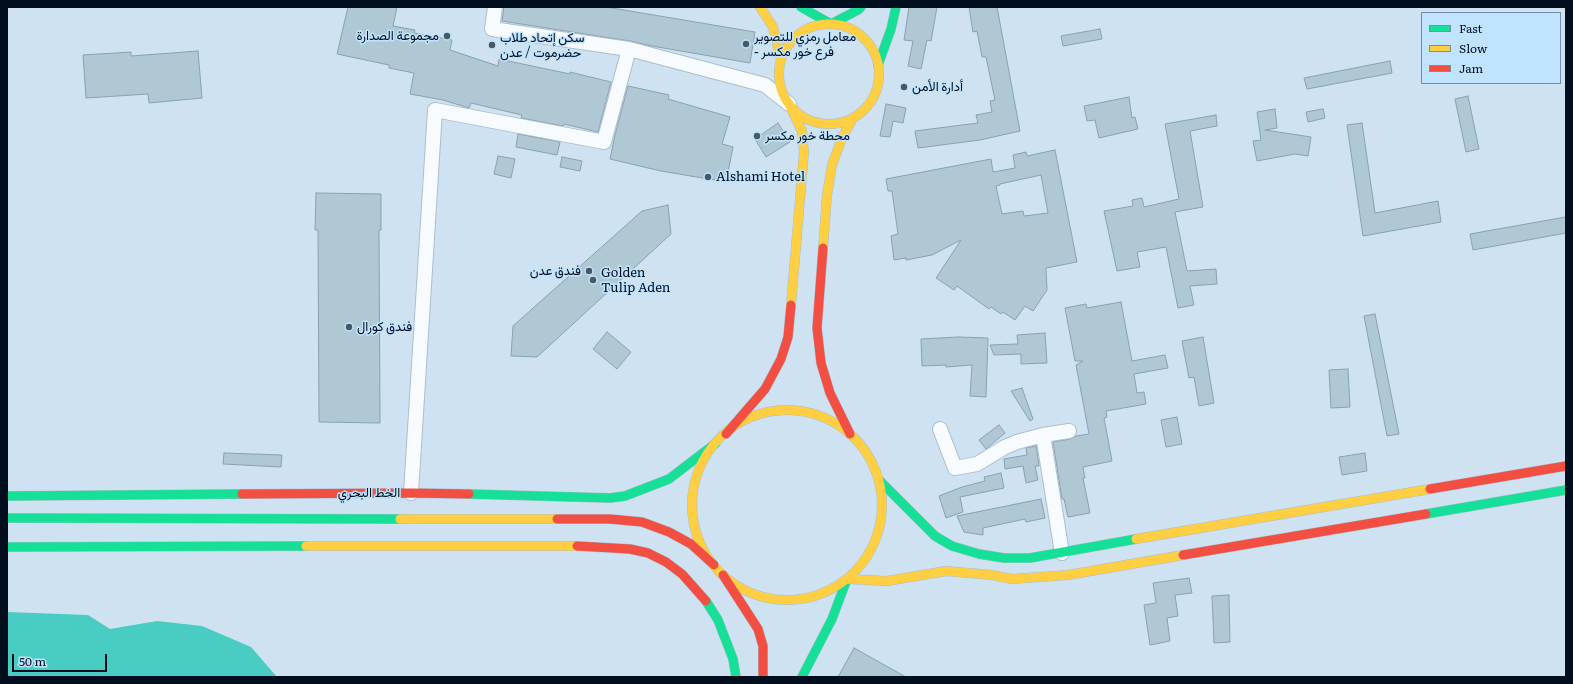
<!DOCTYPE html>
<html>
<head>
<meta charset="utf-8">
<style>
	body { margin:0 }
	#map { position:relative; width:1573px; height:684px; overflow:hidden; background:#cee2f1; font-family:Literata,serif }
	canvas { display:block }
	.frame { position:absolute; inset:0; border:8px solid #000e1d; pointer-events:none }
	.legend { position:absolute; left:1421px; top:12px; width:140px; height:72px; box-sizing:border-box; background:#c0e4ff; border:1px solid #738ea5; margin:0; padding:5px 7px; list-style:none; font-size:12px; color:#000e1d }
	.legend li { display:flex; align-items:center; gap:8px; height:20px }
	.legend b { width:20px; border:1px solid #738ea5 }
	.scale { position:absolute; left:12px; top:654px; width:95px; height:18px; box-sizing:border-box; border:2px solid #000e1d; border-top:0; padding-left:5px; font-size:12px; line-height:14px; white-space:nowrap; color:#000e1d; -webkit-text-stroke:3px #c0e4ff; paint-order:stroke }
</style>
</head>
<body>
<div id="map">
<canvas width="1573" height="684"></canvas>
<div class="frame"></div>
<ul class="legend">
<li><b style="height:5px;background:#16e098"></b>Fast</li>
<li><b style="height:5px;background:#ffcf43"></b>Slow</li>
<li><b style="height:5px;background:#f24e42"></b>Jam</li>
</ul>
<div class="scale">50 m</div>
</div>
<script>
const ctx = document.querySelector('canvas').getContext('2d');
ctx.lineJoin = 'round';
function fill(path, color) { ctx.fillStyle = color; ctx.fill(path, 'evenodd'); }
const poly = rows => new Path2D(rows.map(r => 'M' + r).join(''));
function strokePath(path, color, width, dash) { ctx.strokeStyle = color; ctx.lineWidth = width; ctx.lineCap = dash ? 'butt' : 'round'; ctx.setLineDash(dash || []); ctx.stroke(path); }
function write(font, color, halo, rows, align = 'center') {
  ctx.font = font + ' Literata,Vazirmatn,serif'; ctx.lineWidth = 3; ctx.setLineDash([]); ctx.textBaseline = 'middle'; ctx.strokeStyle = halo; ctx.fillStyle = color; for (const [text, x, y, turn = 0] of rows) {
    ctx.save(); ctx.translate(x, y); ctx.rotate((+turn || 0) * Math.PI / 180); ctx.textAlign = isNaN(turn) ? turn : align; if (halo) ctx.strokeText(text, 0, 0); ctx.fillText(text, 0, 0); ctx.restore();
  }
}
fill(poly([
	[7,612,88,615,110,629,157,621,202,626,251,647,277,677,7,677]
]), '#49ccc1');
const building = poly([
	[348,7,397,7,393,26,415,30,414,33,452,40,450,50,498,66,499,59,570,74,570,72,611,82,598,132,564,124,563,126,521,118,522,115,471,103,469,108,443,100,410,94,414,73,389,68,389,65,337,54,348,7],
	[504,7,606,7,755,32,750,63,652,46,630,41,502,21,504,7],
	[909,7,937,7,931,41,927,40,921,69,908,66,913,41,904,40,909,7],
	[969,7,997,7,1020,131,980,140,918,148,915,131,978,123,976,115,992,112,990,101,995,100,986,57,982,57,977,31,973,32,969,7],
	[1100,29,1102,39,1063,46,1061,36,1100,29],
	[198,51,202,98,149,103,148,94,86,98,83,55,131,52,131,56,198,51],
	[1390,61,1392,73,1307,89,1304,78,1390,61],
	[628,86,669,95,668,99,730,117,722,144,733,147,726,182,661,171,610,159,615,135,628,86],
	[1468,96,1479,149,1466,152,1455,99,1468,96],
	[1129,97,1132,118,1135,117,1138,129,1099,138,1095,120,1087,121,1084,106,1129,97],
	[886,104,906,108,903,123,893,121,890,137,880,136,886,104],
	[1275,109,1277,128,1265,130,1311,137,1308,156,1295,154,1257,161,1253,141,1261,140,1257,112,1275,109],
	[1323,109,1325,118,1308,122,1306,112,1323,109],
	[1216,115,1217,126,1190,131,1203,207,1175,212,1187,271,1216,269,1217,284,1190,286,1194,305,1178,308,1166,247,1137,252,1140,267,1117,271,1104,211,1133,206,1132,200,1142,198,1144,207,1179,199,1165,124,1216,115],
	[778,123,790,142,766,157,755,139,778,123],
	[1362,123,1375,213,1438,201,1441,222,1363,236,1347,125,1362,123],
	[518,134,560,142,557,155,516,147,518,134],
	[1055,150,1077,262,1046,268,1047,290,1033,311,1025,306,1015,320,1003,312,1001,314,991,307,989,309,957,286,954,290,936,278,961,240,932,255,906,260,906,258,894,260,891,236,898,234,892,191,888,191,886,179,991,159,993,172,1015,168,1013,155,1026,152,1027,156,1055,150],
	[1041,175,1048,213,1024,216,1023,211,1002,214,996,186,1000,185,1000,184,1041,175],
	[498,156,515,159,511,178,494,174,498,156],
	[562,157,582,161,580,171,560,167,562,157],
	[316,193,381,194,381,230,379,230,380,423,319,422,318,230,315,230,316,193],
	[668,205,671,234,537,357,511,356,513,326,642,211,668,205],
	[1566,217,1566,233,1473,250,1470,234,1566,217],
	[1121,302,1132,361,1165,355,1168,368,1134,374,1137,393,1144,392,1146,404,1106,411,1107,417,1104,418,1112,461,1083,467,1085,478,1083,478,1090,513,1068,517,1064,499,1062,499,1053,442,1070,439,1076,436,1089,434,1076,365,1083,361,1075,361,1065,308,1086,304,1087,308,1121,302],
	[1375,314,1399,434,1387,436,1364,316,1375,314],
	[607,332,631,352,617,369,593,349,607,332],
	[1045,333,1047,363,1021,364,1021,354,994,355,990,345,1018,344,1017,335,1045,333],
	[959,337,988,338,986,397,970,396,972,365,946,367,946,365,922,366,921,339,959,337],
	[1203,337,1214,403,1199,406,1194,377,1189,378,1182,341,1203,337],
	[1348,369,1350,407,1331,408,1329,370,1348,369],
	[1022,388,1033,419,1030,421,1011,391,1022,388],
	[1177,417,1182,444,1166,447,1161,420,1177,417],
	[999,425,1005,433,986,449,979,440,999,425],
	[1036,446,1039,466,1035,466,1038,480,1026,483,1023,466,1005,469,1004,459,1027,455,1026,448,1036,446],
	[224,453,282,455,281,467,223,464,224,453],
	[1365,453,1367,471,1342,475,1339,457,1365,453],
	[1001,473,1004,488,960,497,963,512,946,518,939,496,962,487,985,481,984,477,1001,473],
	[1041,499,1045,518,1026,522,1025,519,983,528,983,535,964,532,957,516,1041,499],
	[1189,578,1192,593,1175,595,1178,616,1167,618,1170,641,1150,645,1144,605,1156,603,1153,583,1189,578],
	[1229,595,1230,642,1214,643,1212,596,1229,595],
	[854,648,906,677,838,677,854,648]
]);
fill(building, '#b0c8d4');
strokePath(building, '#88a2ad', 1);
const street = poly([
	[495,7,492,29,629,49,765,85,789,104],
	[940,429,955,468,977,464,1005,447,1017,442,1043,435,1069,431],
	[1043,435,1062,553],
	[411,493,435,110,604,142,629,49]
]);
const fast = poly([
	[801,7,831,24,858,10,861,7],
	[878,65,891,29,896,7],
	[879,480,935,536,952,546,979,554,1004,558,1030,558,1136,539],
	[469,494,610,498,625,496,669,479,716,443],
	[7,496,242,494],
	[1426,514,1566,490],
	[7,518,400,519],
	[7,547,306,546],
	[706,601,718,620,733,659,736,677],
	[802,677,832,619,847,579]
]);
const slow = poly([
	[760,7,773,27,781,59],
	'779 74a50 50 0 1 1 100 0a50 50 0 1 1-100 0Z',
	[789,104,802,131,804,152,791,305],
	[823,248,827,195,832,165,842,138,853,118],
	'692 505a95 95 0 1 1 190 0a95 95 0 1 1-190 0Z',
	[400,519,557,519],
	[1136,539,1430,489],
	[306,546,577,546],
	[847,579,887,581,946,571,992,575,1012,579,1068,575,1183,555]
]);
const jam = poly([
	[823,248,817,328,821,363,830,393,850,434],
	[726,434,765,389,781,359,788,337,791,305],
	[1430,489,1566,466],
	[242,494,411,493,469,494],
	[557,519,610,519,642,522,669,532,691,544,714,565],
	[577,546,630,549,648,553,666,562,682,574,706,601],
	[1183,555,1426,514],
	[723,575,758,629,763,646,763,677]
]);
strokePath(street, '#abbecd', 16);
strokePath(fast, '#abbecd', 10);
strokePath(slow, '#abbecd', 10);
strokePath(jam, '#abbecd', 10);
strokePath(street, '#f8fbfd', 14);
strokePath(fast, '#16e098', 9);
strokePath(slow, '#ffcf43', 9);
strokePath(jam, '#f24e42', 9);
for (const [x, y, r, color] of [
	[447,36,4,"#485867"],
	[746,44,4,"#485867"],
	[492,45,4,"#485867"],
	[904,87,4,"#485867"],
	[757,136,4,"#485867"],
	[708,177,4,"#485867"],
	[589,271,4,"#485867"],
	[593,280,4,"#485867"],
	[349,327,4,"#485867"]
]) { const dot = new Path2D(); dot.arc(x, y, r, 0, 2 * Math.PI); ctx.fillStyle = color; ctx.fill(dot); strokePath(dot, '#c0e4ff', 1.5); }
write('13px', '#000e1d', '#c0e4ff', [
	["مجموعة الصدارة",439,36,"right"],
	["معامل رمزي للتصوير",754,37],
	["- فرع خور مكسر",754,52],
	["سكن إتحاد طلاب",500,38],
	["حضرموت / عدن",500,53],
	["أدارة الأمن",912,87],
	["محطة خور مكسر",765,136],
	["Alshami Hotel",716,177],
	["فندق عدن",581,271,"right"],
	["Golden",601,273],
	["Tulip Aden",601,288],
	["فندق كورال",357,327]
], 'left');
write('13px', '#000e1d', '#c0e4ff', [
	["الخط البحري",369,493]
]);
</script>
</body>
</html>
